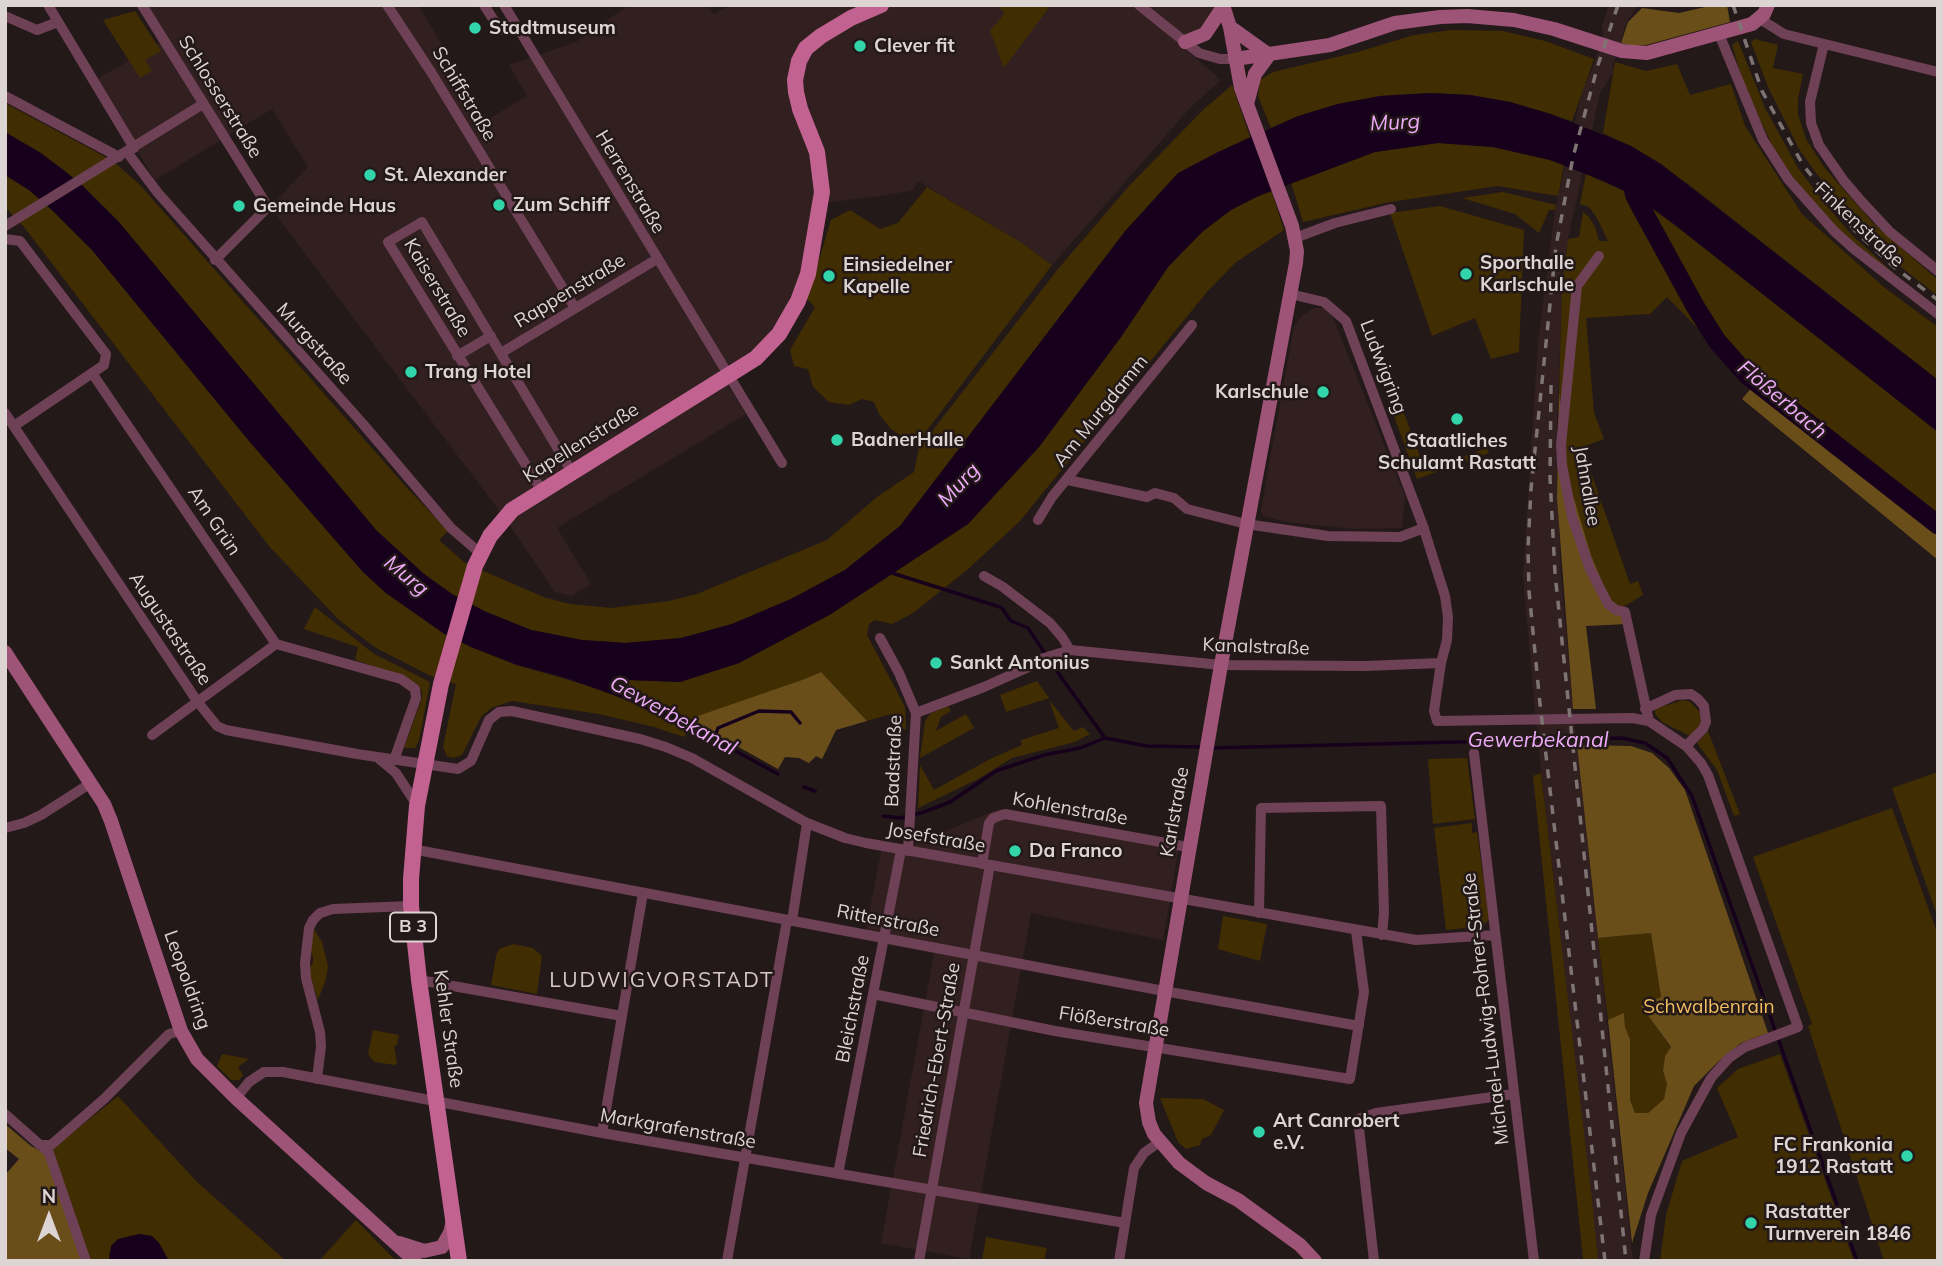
<!DOCTYPE html>
<html>
<head>
<meta charset="utf-8">
<style>
	body { margin:0 }
	#map { position:relative; width:1943px; height:1266px; overflow:hidden; background:#241919; font-family:Mulish,sans-serif }
	canvas { display:block }
	.frame { position:absolute; inset:0; border:7px solid #ddd5d4; pointer-events:none }
	.north { position:absolute; left:14px; top:1182px; width:70px; height:70px; -webkit-text-stroke:5px #241919; paint-order:stroke; rotate:0deg; font-size:19px; font-weight:700; line-height:28px; text-align:center; color:#ddd5d4 }
	.north::after { content:''; display:block; margin:auto; width:24px; height:32px; background:#ddd5d4; clip-path:polygon(50% 0,100% 100%,50% 72%,0 100%) }
</style>
</head>
<body>
<div id="map">
<canvas width="1943" height="1266"></canvas>
<div class="frame"></div>
<div class="north">N</div>
</div>
<script>
const ctx = document.querySelector('canvas').getContext('2d');
ctx.lineJoin = 'round';
function fill(path, color) { ctx.fillStyle = color; ctx.fill(path, 'evenodd'); }
const poly = rows => new Path2D(rows.map(r => 'M' + r).join(''));
function strokePath(path, color, width, dash) { ctx.strokeStyle = color; ctx.lineWidth = width; ctx.lineCap = dash ? 'butt' : 'round'; ctx.setLineDash(dash || []); ctx.stroke(path); }
function write(font, color, halo, rows, align = 'center') {
  ctx.font = font + ' Mulish,sans-serif'; ctx.lineWidth = 5; ctx.setLineDash([]); ctx.textBaseline = 'middle'; ctx.strokeStyle = halo; ctx.fillStyle = color; for (const [text, x, y, turn = 0] of rows) {
    ctx.save(); ctx.translate(x, y); ctx.rotate((+turn || 0) * Math.PI / 180); ctx.textAlign = isNaN(turn) ? turn : align; if (halo) ctx.strokeText(text, 0, 0); ctx.fillText(text, 0, 0); ctx.restore();
  }
}
fill(poly([
	[142,5,418,5,487,120,527,96,509,65,576,42,629,5,708,5,714,14,732,5,858,5,861,8,866,5,996,5,1006,13,1004,68,1051,5,1135,5,1221,80,1189,109,1052,265,1022,243,918,181,913,190,881,196,814,204,802,271,783,313,760,346,719,371,746,414,557,528,591,584,572,596,555,592,504,517,270,207,308,167,272,109,155,180,94,81,163,41],
	[1139,5,1216,5,1208,23,1193,36,1176,34],
	[1609,5,1638,5,1627,21,1612,66,1614,71,1600,93,1568,239,1562,288,1556,453,1561,576,1573,709,1633,1261,1598,1261,1538,744,1523,576,1538,342,1555,210,1583,88,1593,67,1603,36,1602,26],
	[1314,308,1324,308,1331,313,1405,496,1402,528,1353,529,1287,522,1263,516,1261,511,1270,458,1294,326,1303,315],
	[999,809,1180,841,1163,940,1031,913,969,1259,881,1243,935,948,865,935,882,846,901,850]
]), '#322020');
fill(poly([
	[996,5,1051,5,1004,68,990,31,1005,13],
	[135,11,161,51,145,60,152,71,140,78,103,20],
	[1452,30,1503,31,1545,41,1594,59,1572,121,1510,102,1470,95,1430,93,1380,96,1338,104,1299,116,1271,128,1258,96,1260,80,1273,72,1358,52,1414,35],
	[1755,39,1778,45,1773,68,1803,74,1798,99,1798,114,1806,139,1824,167,1873,223,1938,280,1938,296,1892,260,1863,231,1816,173,1799,149,1768,87,1751,42],
	[1738,41,1765,108,1798,168,1826,205,1853,236,1912,290,1880,269,1817,209,1789,172,1771,143,1743,82,1732,45],
	[1615,62,1646,71,1677,64,1690,95,1731,84,1745,126,1802,214,1885,288,1938,327,1938,380,1688,184,1631,146,1603,133],
	[1232,85,1250,137,1216,153,1126,230,900,526,845,570,791,599,732,624,681,638,626,643,582,640,531,630,484,611,452,594,424,574,376,530,118,221,63,169,5,132,5,103,113,161,140,185,408,489,448,531,439,540,465,563,546,598,570,604,611,608,669,601,697,594,827,540,877,497,914,472,919,448,1058,269,1129,186,1204,109],
	[1438,143,1493,147,1550,160,1564,165,1558,196,1498,186,1390,202,1303,222,1291,182,1375,152],
	[1586,174,1635,196,1652,207,1938,432,1938,523,1754,385,1667,297,1650,314,1586,318,1594,413,1604,439,1582,447,1630,584,1638,581,1643,595,1623,607,1615,605,1609,598,1591,555,1566,472,1559,390,1562,288,1568,239,1579,237,1583,212,1589,217,1595,227,1599,241,1608,241,1597,218,1589,207,1580,204],
	[5,175,29,190,52,210,92,250,249,441,363,572,386,593,443,633,471,647,517,665,599,689,632,703,687,731,684,737,654,727,599,714,512,701,491,708,481,717,462,755,453,758,447,756,443,747,456,684,431,676,376,648,339,620,269,546,24,227,5,207],
	[927,187,1022,243,1052,265,922,437,903,437,891,429,879,414,874,402,862,399,849,405,829,402,813,387,808,369,794,366,790,350,815,307,807,299,831,220,850,210,880,229,898,223],
	[1271,190,1284,230,1235,263,1207,292,1019,522,967,570,913,613,892,624,875,620,869,624,867,635,905,707,906,729,901,729,891,714,867,721,821,672,699,724,628,686,628,680,680,682,739,663,831,614,968,524,1039,447,1121,337,1168,267,1202,232,1231,210],
	[1503,192,1556,205,1555,210,1549,210,1539,233,1515,214,1462,198],
	[1440,206,1524,230,1519,352,1491,359,1475,318,1432,336,1390,213],
	[1402,408,1425,470,1487,448,1489,453,1417,479,1392,411],
	[315,607,374,654,430,682,419,741,415,748,404,748,422,698,422,692,418,685,402,676,355,660,358,647,304,629],
	[1037,681,1049,698,1006,712,1000,695],
	[1049,700,1074,731,1083,727,1090,734,1075,742,1012,758,978,779,918,808,920,765,934,790,990,759,1022,745,1021,740,1059,728],
	[1683,700,1690,702,1702,714,1700,726,1690,736,1662,722,1655,714,1655,709],
	[948,706,951,711,941,717,936,731,966,714,974,728,920,758,925,721,931,713],
	[1708,731,1740,814,1734,816,1717,770,1697,743],
	[1467,758,1475,819,1433,824,1428,759],
	[1938,772,1938,918,1892,788],
	[1541,773,1592,1200,1598,1261,1583,1261,1582,1249,1533,776],
	[1892,808,1938,935,1938,1261,1884,1261,1808,1026,1812,1024,1753,857],
	[1472,823,1472,833,1477,832,1489,919,1483,926,1446,930,1434,828],
	[1223,916,1267,924,1260,961,1218,949],
	[314,929,322,942,328,966,326,979,318,1000,308,969,313,963,313,956,310,951],
	[1651,933,1661,997,1642,1007,1671,1048,1665,1056,1663,1071,1667,1084,1664,1099,1648,1113,1635,1113,1630,1100,1630,1039,1625,1027,1624,1014,1608,1020,1598,938],
	[513,944,533,948,542,956,537,994,491,985,496,956,499,949],
	[373,1030,399,1035,397,1045,394,1046,397,1063,395,1065,374,1062,368,1054],
	[222,1054,249,1059,238,1067,243,1075,239,1080,231,1080,217,1066],
	[1780,1054,1854,1261,1660,1261,1666,1215,1682,1161,1738,1137,1717,1088,1738,1069],
	[118,1096,196,1181,286,1261,169,1261,159,1243,152,1236,139,1234,109,1253,109,1261,83,1261,46,1154],
	[1160,1098,1203,1099,1224,1110,1211,1135,1202,1139,1200,1145,1186,1149,1178,1142],
	[356,1220,390,1255,397,1261,319,1261],
	[986,1237,1047,1248,1044,1261,982,1261]
]), '#412d02');
fill(poly([
	[1714,5,1727,5,1730,22,1646,45,1632,46,1621,43,1628,22,1642,8,1679,13],
	[1754,385,1938,523,1938,560,1742,399],
	[1559,390,1566,472,1591,555,1609,598,1628,624,1586,626,1596,709,1573,709,1557,498],
	[821,672,867,721,836,730,822,759,816,756,809,763,799,758,785,757,778,769,699,725,698,716,802,680],
	[1577,745,1631,746,1652,753,1669,768,1685,790,1768,1033,1741,1043,1719,1061,1694,1086,1648,1193,1632,1243,1608,1020,1624,1013,1625,1027,1630,1039,1630,1100,1635,1113,1648,1113,1664,1099,1667,1084,1663,1071,1665,1056,1671,1047,1641,1006,1661,997,1651,933,1598,938],
	[5,1124,31,1146,46,1154,82,1261,5,1261,5,1175,19,1159,5,1148]
]), '#6a4e1a');
fill(poly([
	[1430,93,1470,95,1510,102,1551,114,1631,146,1661,164,1938,380,1938,432,1675,225,1635,196,1606,182,1550,160,1493,147,1438,143,1375,152,1256,197,1231,210,1202,232,1168,267,1121,337,1039,447,968,524,831,614,739,663,680,682,628,680,624,683,627,687,698,724,692,734,633,702,563,677,517,665,471,647,443,633,386,593,363,572,249,441,92,250,52,210,29,190,5,175,5,132,41,153,80,183,118,221,376,530,424,574,452,594,484,611,531,630,582,640,626,643,681,638,732,624,791,599,845,570,900,526,1126,230,1178,173,1216,153,1298,116,1338,104,1380,96],
	[139,1234,152,1236,159,1243,169,1261,109,1261,111,1246,118,1239]
]), '#17001c');
strokePath(poly([
	[892,573,997,606,1002,608,1011,621,1028,628,1056,670,1105,738],
	[693,728,778,774],
	[714,739,718,728,759,711,791,712,800,723],
	[1209,748,1622,738,1645,743,1667,758,1692,796,1857,1261],
	[804,787,815,791],
	[883,816,900,818,924,812,950,802,996,771,1044,755,1080,748,1105,738,1147,746,1201,747]
]), '#17001c', 3.5);
strokePath(poly([
	[1629,173,1635,196,1644,213,1695,306,1717,341,1748,376,1938,525]
]), '#17001c', 19);
strokePath(poly([
	[48,5,134,148],
	[142,5,268,207,215,260],
	[387,5,431,72,575,308],
	[484,5,500,30],
	[504,5,782,463],
	[1139,5,1199,53,1220,59,1235,59],
	[5,16,37,30,58,22],
	[1760,19,1784,34,1938,72],
	[1719,34,1763,140,1788,179,1834,231,1854,249,1938,314],
	[1824,44,1810,102,1811,123,1819,145,1844,181,1862,202,1890,232,1938,271],
	[5,96,119,157],
	[127,152,158,193,363,424,451,528,481,554],
	[5,226,203,104],
	[1295,238,1335,223,1391,209],
	[5,239,20,241,106,354,104,365,14,426],
	[1599,256,1577,286,1561,445,1562,465,1572,517,1590,569,1608,604,1616,610,1625,612,1649,721],
	[1290,294,1324,302,1346,321,1423,526,1445,596,1448,617,1447,640,1441,663,1434,711,1437,721,1632,718,1649,721,1686,746,1701,763,1708,775,1798,1027,1745,1047,1729,1058,1711,1078,1681,1133,1651,1215,1644,1261],
	[501,353,657,259],
	[457,356,491,336],
	[92,373,276,644,401,679,415,689,416,698,394,760],
	[5,413,197,701,217,726,226,730,357,754,458,769,471,761,489,720,499,712,512,711,640,739,666,747,692,758,807,823,845,838,866,843,1416,940,1495,935],
	[1068,480,1147,497,1155,493,1174,498,1187,509,1246,524,1328,536,1400,537,1424,528],
	[542,491,388,242,422,222,573,474],
	[1038,520,1052,497,1192,325],
	[984,576,1003,587,1050,623,1062,637,1070,650],
	[880,638,899,673,916,713,908,851],
	[1645,709,1675,695,1691,694,1698,699,1704,706,1706,722,1703,729,1686,746],
	[916,713,984,687,1031,666,1041,659,1070,650,1221,665,1365,666,1441,663],
	[152,735,276,644],
	[1474,753,1534,1261],
	[378,758,396,773,417,805],
	[5,828,24,823,41,815,91,783],
	[412,849,1164,991,1359,1026],
	[982,864,989,823,993,818,1005,814,1188,847],
	[1259,913,1261,808,1381,806,1384,913,1382,935],
	[792,921,807,823],
	[419,980,622,1016],
	[873,994,1055,1031,1350,1079,1364,992,1356,931],
	[317,1079,321,1046,320,1032,306,978,305,963,309,928,313,920,320,913,333,909,411,906],
	[236,1098,249,1082,264,1072,283,1072,602,1133,1125,1223],
	[5,1114,40,1145,51,1145,104,1099,169,1034,181,1031],
	[602,1133,643,893],
	[41,1145,49,1153,86,1261],
	[838,1174,901,850],
	[727,1261,787,920],
	[919,1261,990,865],
	[1119,1261,1134,1168,1144,1153,1159,1142],
	[1374,1261,1358,1119,1376,1113,1514,1094]
]), '#6f4156', 10);
strokePath(poly([
	[1223,5,1230,27,1241,88,1292,226,1297,251,1296,263,1221,665,1146,1103,1149,1122,1154,1134,1179,1163,1206,1183,1238,1200,1300,1245,1315,1261],
	[1230,27,1269,55],
	[1185,42,1205,34,1223,7],
	[1235,59,1330,45,1395,23,1440,17,1467,16,1514,20,1554,29,1622,51,1647,53,1752,24,1764,14,1768,5],
	[1247,104,1255,74,1269,55],
	[5,652,104,804,111,821,181,1031,197,1059,236,1098,415,1261],
	[399,1243,424,1251,442,1247,450,1233,453,1220]
]), '#9d5477', 14);
strokePath(poly([
	[459,1261,419,980,411,906,411,879,417,806,441,684,475,566,490,536,512,510,756,358,779,334,798,301,808,274,822,192,817,152,800,109,796,92,795,80,799,61,806,48,821,36,851,18,881,5]
]), '#c16290', 16);
strokePath(poly([
	[1733,5,1762,91,1803,165,1856,232,1894,267,1938,300],
	[1551,385,1550,478,1555,573,1626,1261],
	[1605,1261,1540,704,1529,591,1528,548,1531,489,1556,246,1573,157,1598,65,1618,5]
]), '#7d7473', 3.5, [9, 9]);
for (const [x, y, r, color] of [
	[475,28,7,"#32d4a9"],
	[860,46,7,"#32d4a9"],
	[370,175,7,"#32d4a9"],
	[499,205,7,"#32d4a9"],
	[239,206,7,"#32d4a9"],
	[1466,274,7,"#32d4a9"],
	[829,276,7,"#32d4a9"],
	[411,372,7,"#32d4a9"],
	[1323,392,7,"#32d4a9"],
	[1457,419,7,"#32d4a9"],
	[837,440,7,"#32d4a9"],
	[936,663,7,"#32d4a9"],
	[1015,851,7,"#32d4a9"],
	[1259,1132,7,"#32d4a9"],
	[1907,1156,7,"#32d4a9"],
	[1751,1223,7,"#32d4a9"]
]) { const dot = new Path2D(); dot.arc(x, y, r, 0, 2 * Math.PI); ctx.fillStyle = color; ctx.fill(dot); strokePath(dot, '#241919', 2.5); }
for (const [x, y, w] of [
	[413,927,46]
]) { const box = new Path2D(); box.roundRect(x - w / 2, y - 14.5, w, 29, 5); ctx.fillStyle = '#241919'; ctx.fill(box); strokePath(box, '#ddd5d4', 2); }
write('bold 18px', '#ddd5d4', null, [
	["B 3",413,927]
]);
write('bold 19px', '#ddd5d4', '#241919', [
	["Stadtmuseum",489,28],
	["Clever fit",874,46],
	["St. Alexander",384,175],
	["Zum Schiff",513,205],
	["Gemeinde Haus",253,206],
	["Sporthalle",1480,263],
	["Karlschule",1480,285],
	["Einsiedelner",843,265],
	["Kapelle",843,287],
	["Trang Hotel",425,372],
	["Karlschule",1309,392,"right"],
	["BadnerHalle",851,440],
	["Staatliches",1457,441,"center"],
	["Schulamt Rastatt",1457,463,"center"],
	["Sankt Antonius",950,663],
	["Da Franco",1029,851],
	["Art Canrobert",1273,1121],
	["e.V.",1273,1143],
	["FC Frankonia",1893,1145,"right"],
	["1912 Rastatt",1893,1167,"right"],
	["Rastatter",1765,1212],
	["Turnverein 1846",1765,1234]
], 'left');
write('19px', '#ddd5d4', '#241919', [
	["Schiffstraße",464,94,59],
	["Schlosserstraße",220,97,58],
	["Herrenstraße",630,182,59],
	["Finkenstraße",1859,225,43],
	["Kaiserstraße",437,288,59],
	["Rappenstraße",570,291,-31],
	["Murgstraße",314,344,48],
	["Ludwigring",1383,367,69],
	["Am Murgdamm",1101,411,-51],
	["Kapellenstraße",581,443,-32],
	["Jahnallee",1587,486,80],
	["Am Grün",214,521,56],
	["Augustastraße",170,629,56],
	["Kanalstraße",1256,647,2],
	["Badstraße",894,761,-88],
	["Kohlenstraße",1070,809,10],
	["Karlstraße",1175,812,-80],
	["Josefstraße",936,838,10],
	["Ritterstraße",888,921,11],
	["Leopoldring",187,980,70],
	["Bleichstraße",853,1009,-79],
	["Michael-Ludwig-Rohrer-Straße",1486,1009,-97],
	["Flößerstraße",1114,1022,9],
	["Kehler Straße",448,1029,82],
	["Friedrich-Ebert-Straße",937,1060,-80],
	["Markgrafenstraße",678,1129,10]
]);
write('19px', '#f2be60', '#241919', [
	["Schwalbenrain",1709,1007]
]);
write('italic 21px', '#edabf8', '#241919', [
	["Murg",1395,123,-3],
	["Flößerbach",1782,400,40],
	["Murg",959,485,-47],
	["Murg",406,576,40],
	["Gewerbekanal",673,716,29],
	["Gewerbekanal",1538,741]
]);
ctx.letterSpacing = '2px';
write('21px', '#d6c7c6', '#241919', [
	["LUDWIGVORSTADT",662,981]
]);
ctx.letterSpacing = '0px';
</script>
</body>
</html>
